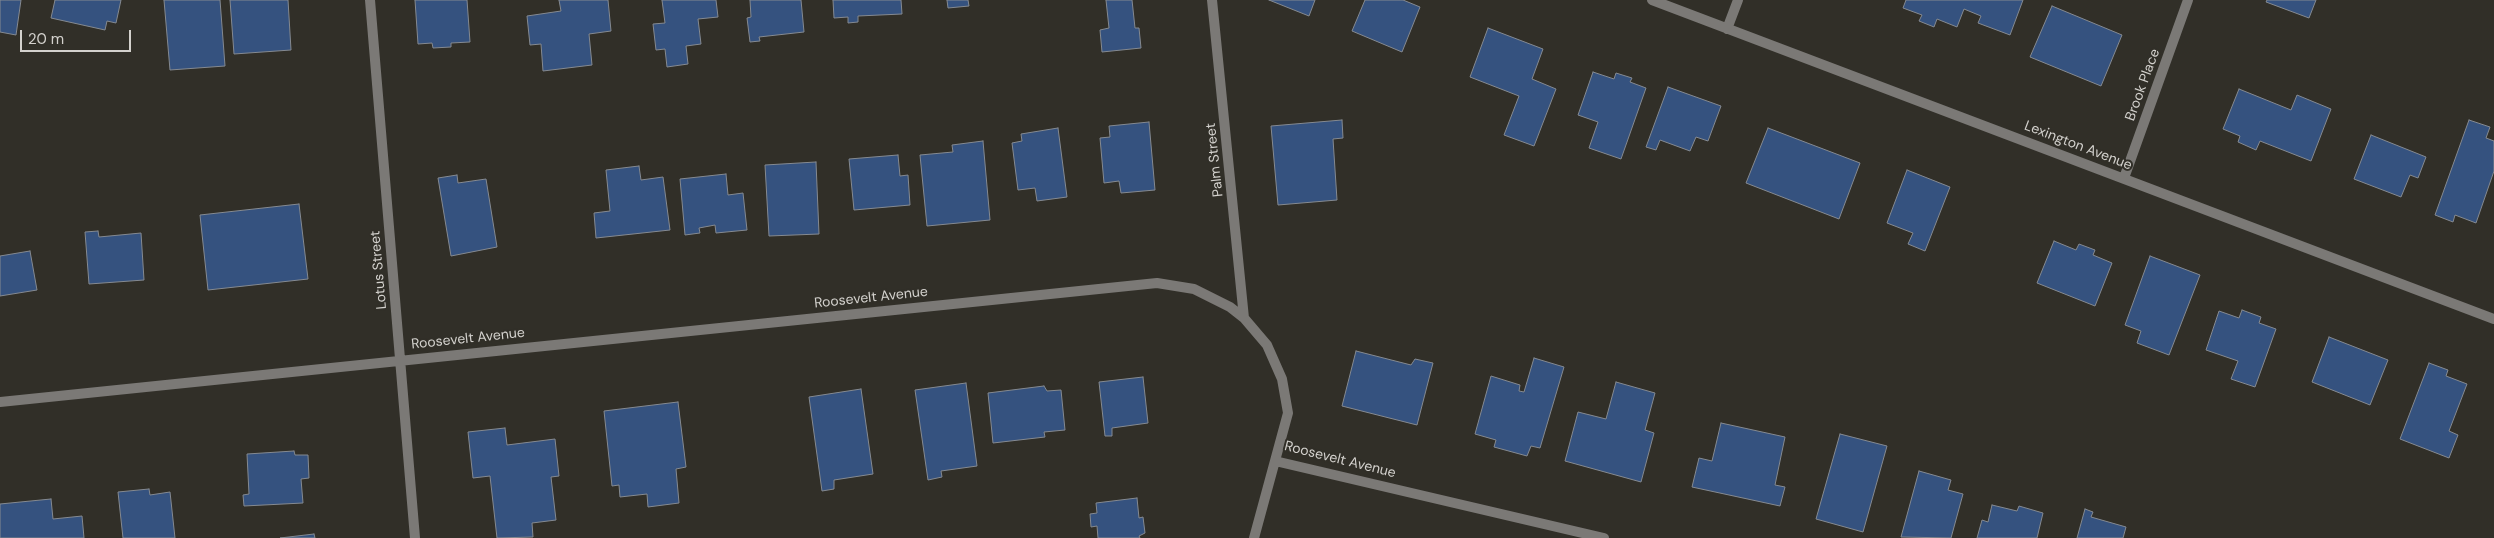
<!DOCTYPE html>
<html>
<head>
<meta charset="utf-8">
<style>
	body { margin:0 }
	#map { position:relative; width:2494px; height:538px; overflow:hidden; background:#312f28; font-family:"DM Sans",sans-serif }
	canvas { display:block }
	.scale { position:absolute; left:20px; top:30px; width:111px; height:22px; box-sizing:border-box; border:2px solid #d3d1cd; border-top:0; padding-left:6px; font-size:15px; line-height:18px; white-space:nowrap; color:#d3d1cd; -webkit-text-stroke:4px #312f28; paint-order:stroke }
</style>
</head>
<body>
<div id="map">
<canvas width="2494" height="538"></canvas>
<div class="scale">20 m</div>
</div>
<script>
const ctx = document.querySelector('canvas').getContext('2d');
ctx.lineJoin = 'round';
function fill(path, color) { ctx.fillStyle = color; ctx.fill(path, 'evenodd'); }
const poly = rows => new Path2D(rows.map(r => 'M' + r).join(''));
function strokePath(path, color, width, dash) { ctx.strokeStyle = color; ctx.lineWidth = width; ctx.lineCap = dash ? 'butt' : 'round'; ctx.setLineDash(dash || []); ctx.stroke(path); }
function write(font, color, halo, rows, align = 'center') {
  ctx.font = font + ' "DM Sans",sans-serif'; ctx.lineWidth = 4; ctx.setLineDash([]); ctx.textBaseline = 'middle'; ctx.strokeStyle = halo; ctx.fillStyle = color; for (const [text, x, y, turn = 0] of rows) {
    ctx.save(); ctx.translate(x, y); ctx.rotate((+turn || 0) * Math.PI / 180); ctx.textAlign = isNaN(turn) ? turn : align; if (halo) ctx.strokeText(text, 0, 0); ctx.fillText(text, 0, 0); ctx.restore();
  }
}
const building = poly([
	[0,0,21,0,16,35,0,32,0,0],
	[55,0,121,0,116,23,107,21,105,30,51,18,55,0],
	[164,0,220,0,225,66,170,70,164,0],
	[230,0,288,0,291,50,234,54,230,0],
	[415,0,467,0,470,42,451,43,451,47,433,48,432,43,418,44,415,0],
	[559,0,608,0,611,31,589,34,592,65,543,71,541,44,530,45,527,16,561,11,559,0],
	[662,0,716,0,718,17,698,19,701,44,686,46,688,64,667,67,665,49,656,50,653,24,665,23,662,0],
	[750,0,801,0,804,32,759,37,760,41,750,42,747,18,751,17,750,0],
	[833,0,901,0,902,14,858,16,858,22,848,23,848,17,834,18,833,0],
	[947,0,968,0,969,6,948,8,947,0],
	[1106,0,1132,0,1135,28,1139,28,1141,48,1102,52,1100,30,1109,28,1106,0],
	[1269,0,1315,0,1309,16,1269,0],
	[1365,0,1403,0,1420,7,1402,52,1352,31,1365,0],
	[1906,0,2023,0,2010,35,1978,23,1981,16,1964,9,1957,27,1937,19,1934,27,1919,21,1922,15,1903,8,1906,0],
	[2267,0,2316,0,2309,18,2266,2,2267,0],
	[2052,6,2122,35,2101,86,2030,57,2052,6],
	[1488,28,1543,49,1532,79,1556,89,1534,146,1504,135,1519,96,1470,77,1488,28],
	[1593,72,1614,79,1616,73,1632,78,1630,82,1646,88,1621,159,1589,148,1598,122,1578,115,1593,72],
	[1668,87,1721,106,1708,141,1696,137,1690,151,1660,140,1656,150,1646,147,1668,87],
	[2239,89,2291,110,2297,95,2331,109,2311,161,2260,141,2256,150,2238,142,2240,136,2223,129,2239,89],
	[1342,120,1343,138,1333,139,1337,200,1278,205,1271,126,1342,120],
	[2469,120,2490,127,2486,138,2494,141,2494,171,2476,223,2455,215,2453,222,2435,215,2469,120],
	[1149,122,1155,190,1121,193,1119,181,1104,183,1100,138,1110,137,1109,126,1149,122],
	[1058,128,1067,197,1037,201,1035,188,1018,190,1012,143,1022,141,1021,134,1058,128],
	[1768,128,1860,163,1839,219,1746,183,1768,128],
	[2371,135,2426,157,2418,178,2410,175,2401,197,2354,179,2371,135],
	[983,141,990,220,927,226,920,155,953,152,952,145,983,141],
	[898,155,900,176,908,175,910,205,854,210,849,159,898,155],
	[816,162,819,234,769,236,765,165,816,162],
	[639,166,641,180,663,177,670,230,596,238,594,213,610,211,606,170,639,166],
	[1907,170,1950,187,1925,251,1908,244,1913,233,1887,223,1907,170],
	[726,174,728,195,743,193,747,230,716,233,715,225,699,228,700,233,685,235,680,179,726,174],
	[457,175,458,183,486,179,497,247,451,256,438,178,457,175],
	[299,204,308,279,208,290,200,215,299,204],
	[98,231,99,237,141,233,144,280,89,284,85,232,98,231],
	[2054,241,2076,250,2079,244,2095,250,2093,255,2112,263,2095,306,2037,283,2054,241],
	[30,251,37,290,0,296,0,256,30,251],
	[2150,256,2200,275,2169,355,2137,343,2141,331,2125,325,2150,256],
	[2242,310,2261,317,2259,323,2276,329,2255,387,2231,379,2238,361,2206,350,2219,311,2239,318,2242,310],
	[2329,337,2388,360,2370,405,2312,382,2329,337],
	[1356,351,1411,365,1415,359,1433,363,1417,425,1342,406,1356,351],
	[1534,358,1564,367,1540,448,1531,446,1527,456,1494,447,1496,440,1475,434,1491,376,1520,385,1519,391,1524,392,1534,358],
	[2429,363,2448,370,2446,376,2467,384,2449,431,2458,435,2449,458,2400,439,2429,363],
	[1143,377,1148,423,1112,428,1112,436,1105,436,1099,382,1143,377],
	[1616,382,1655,393,1645,430,1654,433,1641,482,1565,461,1578,412,1606,419,1616,382],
	[966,383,977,466,941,471,942,477,928,480,915,390,966,383],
	[1044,386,1047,391,1061,390,1065,430,1044,432,1045,437,993,443,988,393,1044,386],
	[861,389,873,474,834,480,834,489,822,491,809,397,861,389],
	[678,402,686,467,676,469,679,503,648,507,647,494,620,497,619,485,612,486,604,411,678,402],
	[1721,423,1785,437,1775,485,1785,487,1780,506,1692,487,1699,458,1712,461,1721,423],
	[505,428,507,445,555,439,559,476,551,477,556,520,532,523,533,537,497,538,490,476,473,478,468,432,505,428],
	[1840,434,1887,446,1863,532,1816,519,1840,434],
	[294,451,295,455,308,455,309,478,301,479,303,503,244,506,243,495,249,494,247,454,294,451],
	[1919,471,1951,480,1948,490,1963,494,1951,538,1901,537,1919,471],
	[149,489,150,495,170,492,175,538,123,538,118,492,149,489],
	[1137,498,1139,518,1143,517,1145,533,1139,536,1140,538,1098,538,1097,526,1091,527,1090,514,1097,513,1096,503,1137,498],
	[51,499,53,519,82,516,84,538,0,538,0,504,51,499],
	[1992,505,2017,511,2019,506,2043,513,2037,538,1977,538,1982,520,1988,522,1992,505],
	[2085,509,2093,512,2091,517,2126,527,2123,538,2077,538,2085,509],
	[314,534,315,538,280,538,314,534]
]);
fill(building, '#35527f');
strokePath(building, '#858a91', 1);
strokePath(poly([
	[370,0,415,538],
	[1212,0,1244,318],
	[1652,0,2494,319],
	[1727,29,1738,0],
	[2124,178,2188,0],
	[0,402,1157,283,1194,289,1230,307,1244,318,1267,345,1282,379,1288,413,1254,538],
	[1275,461,1604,538]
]), '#7b7976', 10);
write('14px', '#d3d1cd', '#312f28', [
	["Brook Place",2143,85,-70],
	["Lexington Avenue",2078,146,21],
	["Palm Street",1215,160,-96],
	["Lotus Street",379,270,-95],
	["Roosevelt Avenue",871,298,-6],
	["Roosevelt Avenue",468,339,-6],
	["Roosevelt Avenue",1340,460,14]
]);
</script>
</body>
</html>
